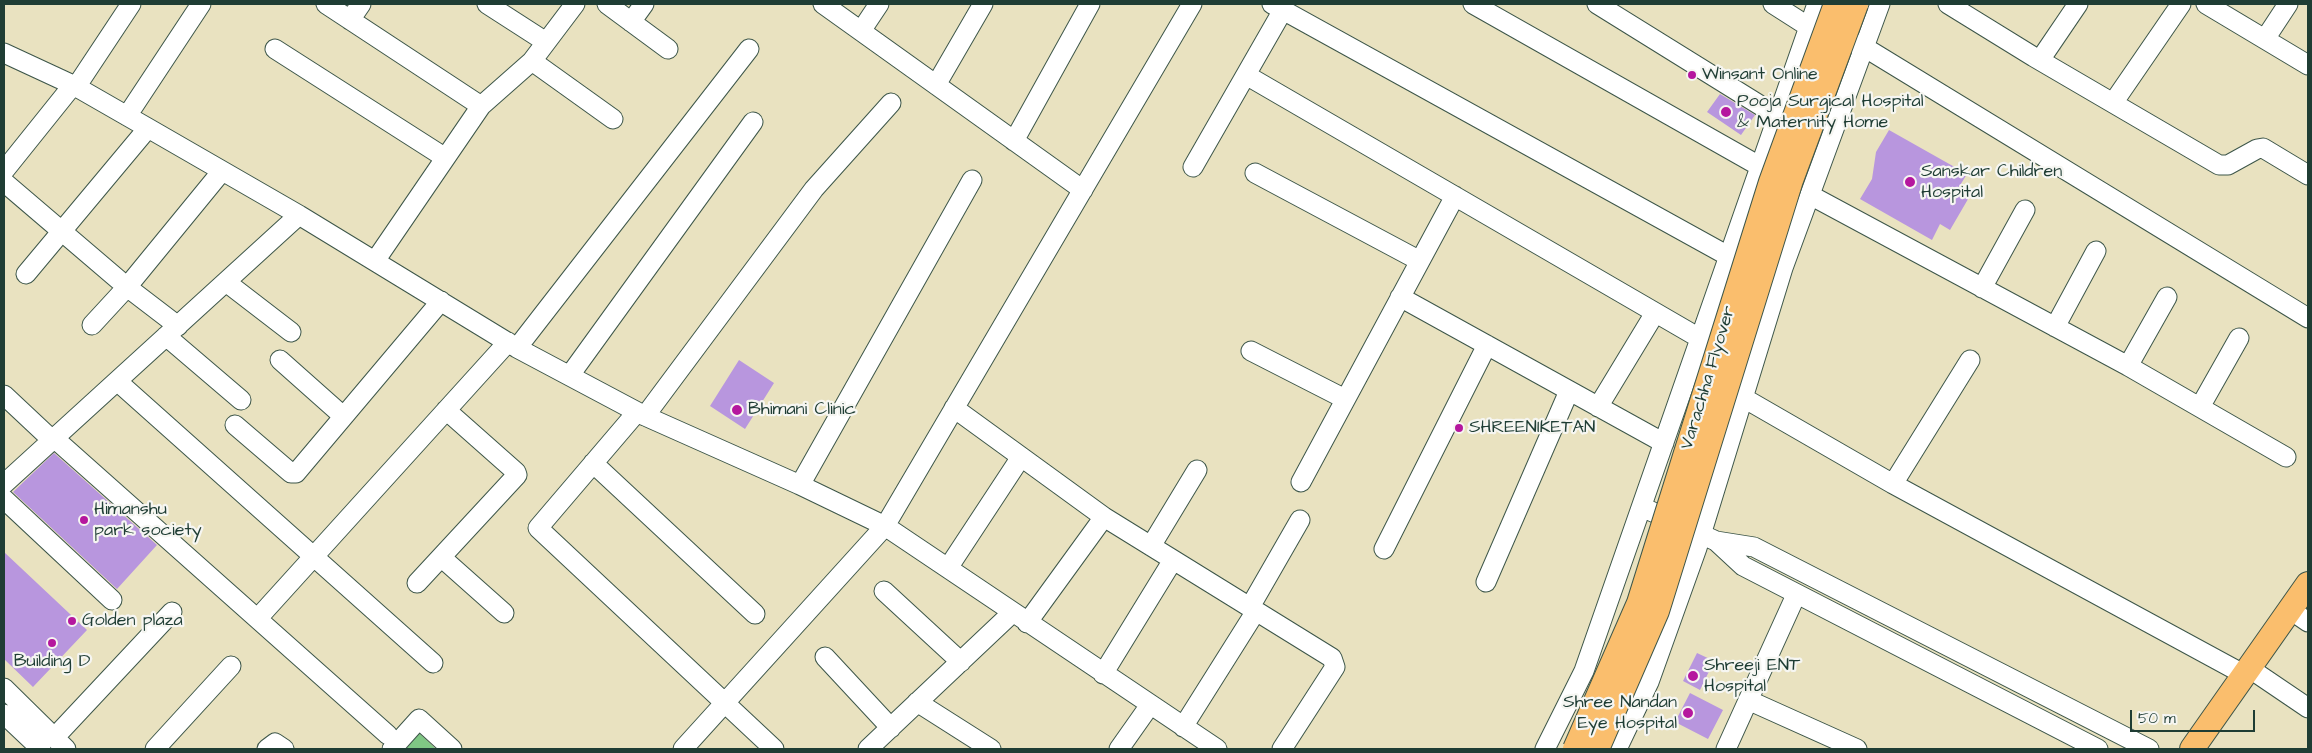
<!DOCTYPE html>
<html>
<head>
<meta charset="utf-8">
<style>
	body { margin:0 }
	#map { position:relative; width:2312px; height:753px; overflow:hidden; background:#e9e2c0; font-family:"Architects Daughter",sans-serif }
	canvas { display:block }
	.frame { position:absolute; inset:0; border:5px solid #1f3d34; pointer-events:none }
	.scale { position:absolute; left:2130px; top:710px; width:125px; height:22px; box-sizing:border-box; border:2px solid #1f3d34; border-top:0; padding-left:6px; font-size:15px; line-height:18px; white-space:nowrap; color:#1f3d34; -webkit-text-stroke:4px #f6f6f2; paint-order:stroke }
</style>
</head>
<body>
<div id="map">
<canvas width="2312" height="753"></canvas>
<div class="frame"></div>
<div class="scale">50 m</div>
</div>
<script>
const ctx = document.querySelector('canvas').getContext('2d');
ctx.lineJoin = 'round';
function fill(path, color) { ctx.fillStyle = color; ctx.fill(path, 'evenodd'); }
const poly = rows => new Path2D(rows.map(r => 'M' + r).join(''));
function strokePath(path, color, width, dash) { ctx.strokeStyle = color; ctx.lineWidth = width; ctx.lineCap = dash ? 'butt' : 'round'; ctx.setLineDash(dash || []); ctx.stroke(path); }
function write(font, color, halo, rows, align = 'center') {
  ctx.font = font + ' "Architects Daughter",sans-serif'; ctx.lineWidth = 4.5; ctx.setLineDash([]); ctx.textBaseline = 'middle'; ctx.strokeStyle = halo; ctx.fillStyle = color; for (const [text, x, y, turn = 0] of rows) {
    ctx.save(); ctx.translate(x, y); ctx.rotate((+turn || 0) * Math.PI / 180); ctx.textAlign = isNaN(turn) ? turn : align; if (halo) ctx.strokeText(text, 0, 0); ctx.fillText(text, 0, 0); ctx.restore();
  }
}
fill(poly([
	[417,731,436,749,400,749]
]), '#7fc784');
fill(poly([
	[1720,94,1755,115,1741,135,1707,112],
	[1889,130,1967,174,1959,187,1971,194,1950,230,1940,224,1932,240,1860,199,1872,179,1876,152],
	[739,360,774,383,745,429,710,406],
	[54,453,157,545,117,589,13,492],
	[4,552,87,630,33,687,4,659],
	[1697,653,1714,661,1700,690,1683,681],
	[1690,693,1723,710,1708,739,1675,722]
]), '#b896de');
const minor = poly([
	[326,4,481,106],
	[487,4,546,42],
	[607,4,668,49],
	[823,4,1083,190],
	[1272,4,1730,257],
	[1473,4,1761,167],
	[1597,4,1779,117],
	[1773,4,1809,27,1821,31],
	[1948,4,2034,57,2219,165,2228,165,2257,149,2263,148,2308,175],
	[2206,4,2308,65],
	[350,20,361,4],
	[631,22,644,4],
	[861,31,879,4],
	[2265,39,2288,4],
	[1854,43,1864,47,2308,318],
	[275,49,444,157],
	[4,53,73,85,148,128,299,215,517,348,645,416,800,485,885,526,1217,749],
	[2040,60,2078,4],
	[532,61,613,119],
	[1246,75,1701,339],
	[936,85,983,4],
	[76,87,131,4],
	[2113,103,2181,4],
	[127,116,201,4],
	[1014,141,1090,4],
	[1193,167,1283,10],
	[4,171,73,85],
	[1255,173,1420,261],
	[4,182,127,287,178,326],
	[1810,195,2128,366,2286,457],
	[375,261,481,106,532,61,575,4],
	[26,274,148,128],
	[226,282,291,332],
	[1982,288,2025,210],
	[1400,297,1664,443],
	[92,325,127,287,222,171],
	[2055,327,2096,251],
	[166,336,241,400],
	[517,348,749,49],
	[1251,351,1345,399],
	[280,360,343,416],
	[2128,366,2167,297],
	[570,375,753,122],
	[117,381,433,663],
	[4,395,52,440],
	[1742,397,1893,484,2245,675],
	[1598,407,1655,313],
	[2200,407,2239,338],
	[954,408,1104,517,1332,658,1335,667,1282,749],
	[637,412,538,528,774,749],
	[645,416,814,189,891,103],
	[235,425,291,473,296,473,441,301],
	[54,438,388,735],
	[593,463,755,614],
	[1301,482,1455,196],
	[4,484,299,215],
	[1893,484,1970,360],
	[800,485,972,180],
	[4,499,112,600],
	[1642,507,1716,541,1754,547,2149,749],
	[1716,541,1743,566,2098,749],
	[1151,546,1197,470],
	[1384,549,1487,345],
	[441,557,504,613],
	[948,568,1021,457],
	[1486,582,1569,391],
	[417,583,517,475,516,472,446,410],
	[884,591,961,662],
	[1250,607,1300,520],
	[2289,609,2308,622],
	[258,618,508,342],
	[1027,623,1104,517],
	[825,657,891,728],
	[2249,668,2308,708],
	[1103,674,1173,560],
	[4,688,66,749],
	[1748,700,1857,749],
	[917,702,991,749],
	[4,714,41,749],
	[1183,727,1256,611],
	[54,738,172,612],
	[155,749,231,666],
	[267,749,275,743,284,749],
	[392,749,419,719,452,749],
	[683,749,885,526,1192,4],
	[868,749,1012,613],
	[1119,749,1150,705],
	[1545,749,1584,671,1817,4],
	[1617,749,1649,682,1697,548,1783,268,1880,4],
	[1726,749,1796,595]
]);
const major = poly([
	[2192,749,2308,584]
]);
strokePath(minor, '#3d5649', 21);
strokePath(major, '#3d5649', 26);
strokePath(minor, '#fff', 19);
strokePath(major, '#fabe6d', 24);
const majorBridge = poly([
	[1575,749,1639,603,1771,182,1836,4],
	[1597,749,1657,611,1791,180,1856,4]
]);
strokePath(majorBridge, '#3d5649', 26, []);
strokePath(majorBridge, '#fabe6d', 24);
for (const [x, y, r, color] of [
	[1692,75,5,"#b5179e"],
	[1726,112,6,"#b5179e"],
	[1910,182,6,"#b5179e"],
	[737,410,6,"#b5179e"],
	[1459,428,5,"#b5179e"],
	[84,520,5,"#b5179e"],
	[72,621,5,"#b5179e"],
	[52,643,5,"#b5179e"],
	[1693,676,6,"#b5179e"],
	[1688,713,6,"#b5179e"]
]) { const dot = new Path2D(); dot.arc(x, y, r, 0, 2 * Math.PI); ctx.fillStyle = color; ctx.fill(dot); strokePath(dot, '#f6f6f2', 2); }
write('18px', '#1f3d34', '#f6f6f2', [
	["Winsant Online",1702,75],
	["Pooja Surgical Hospital",1737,102],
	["& Maternity Home",1737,123],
	["Sanskar Children",1921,172],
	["Hospital",1921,193],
	["Bhimani Clinic",748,410],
	["SHREENIKETAN",1469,428],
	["Himanshu",94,510],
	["park society",94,531],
	["Golden plaza",82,621],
	["Building D",52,662,"center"],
	["Shreeji ENT",1704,666],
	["Hospital",1704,687],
	["Shree Nandan",1677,703,"right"],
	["Eye Hospital",1677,724,"right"]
], 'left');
write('18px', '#1f3d34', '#f6f6f2', [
	["Varachha Flyover",1709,378,-73]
]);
</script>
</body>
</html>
